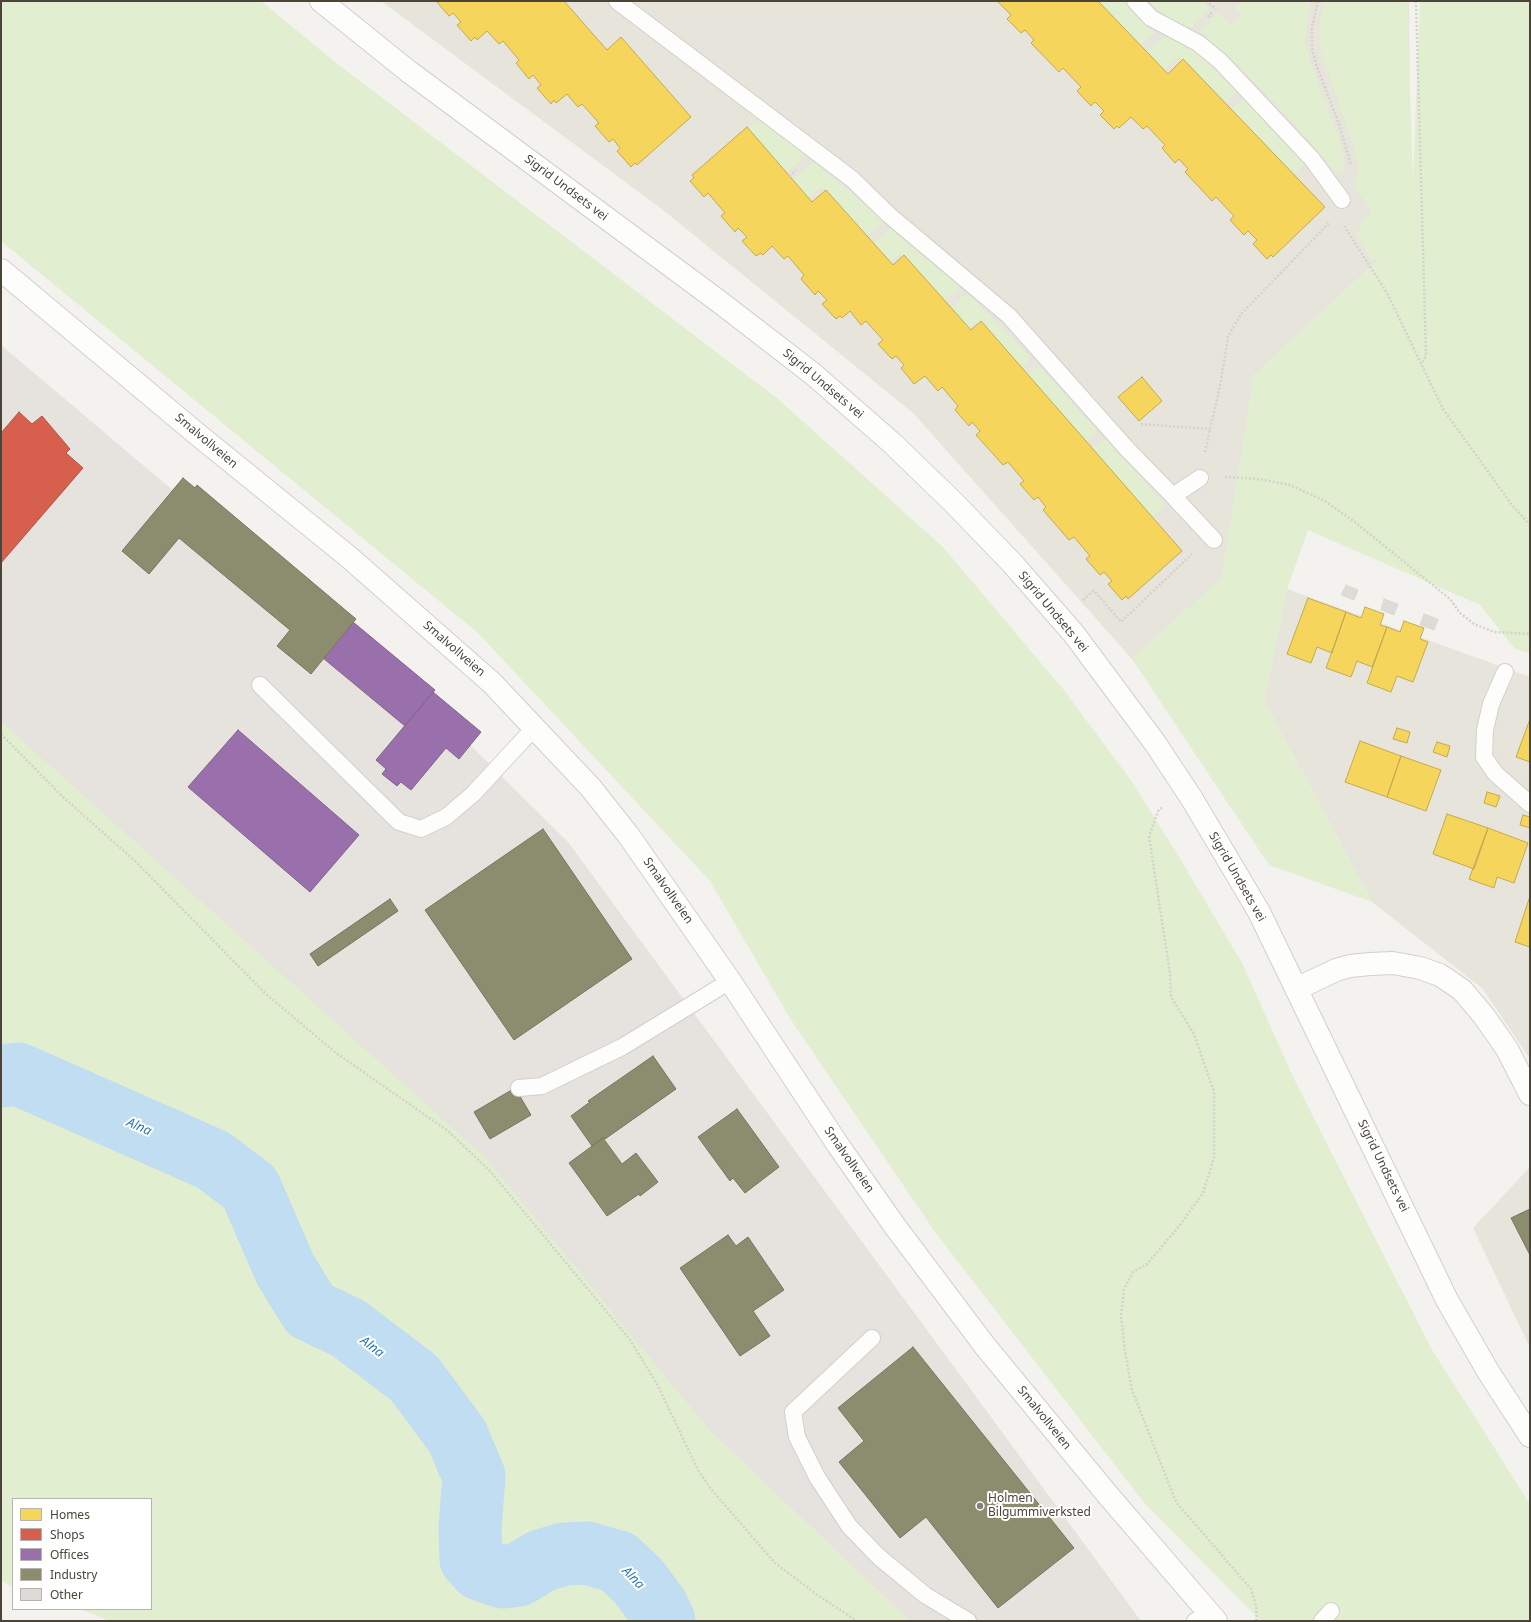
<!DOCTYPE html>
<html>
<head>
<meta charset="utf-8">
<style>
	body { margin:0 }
	#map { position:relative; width:1531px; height:1622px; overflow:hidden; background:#f4f2ee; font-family:"Noto Sans",sans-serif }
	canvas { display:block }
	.frame { position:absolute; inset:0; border:2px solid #4b4439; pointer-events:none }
	.legend { position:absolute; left:12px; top:1498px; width:140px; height:112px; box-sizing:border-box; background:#fff; border:1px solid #b7b4b0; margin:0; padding:5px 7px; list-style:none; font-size:12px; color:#4b4439 }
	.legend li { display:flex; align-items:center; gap:8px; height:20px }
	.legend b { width:20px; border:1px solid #b7b4b0 }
</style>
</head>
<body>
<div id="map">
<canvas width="1531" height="1622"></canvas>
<div class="frame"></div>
<ul class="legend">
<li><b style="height:11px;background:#f6d55c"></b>Homes</li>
<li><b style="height:11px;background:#d6604d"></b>Shops</li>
<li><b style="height:11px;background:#9970ab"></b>Offices</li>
<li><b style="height:11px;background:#8c8c6e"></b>Industry</li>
<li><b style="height:11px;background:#dedbd6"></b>Other</li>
</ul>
</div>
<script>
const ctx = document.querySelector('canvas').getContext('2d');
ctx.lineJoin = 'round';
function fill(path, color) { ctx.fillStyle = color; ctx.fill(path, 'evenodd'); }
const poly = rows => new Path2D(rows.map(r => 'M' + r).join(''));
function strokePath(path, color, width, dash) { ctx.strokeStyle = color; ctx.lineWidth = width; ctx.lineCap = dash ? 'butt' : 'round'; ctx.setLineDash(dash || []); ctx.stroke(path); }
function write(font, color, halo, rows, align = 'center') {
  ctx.font = font + ' "Noto Sans",sans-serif'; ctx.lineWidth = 4; ctx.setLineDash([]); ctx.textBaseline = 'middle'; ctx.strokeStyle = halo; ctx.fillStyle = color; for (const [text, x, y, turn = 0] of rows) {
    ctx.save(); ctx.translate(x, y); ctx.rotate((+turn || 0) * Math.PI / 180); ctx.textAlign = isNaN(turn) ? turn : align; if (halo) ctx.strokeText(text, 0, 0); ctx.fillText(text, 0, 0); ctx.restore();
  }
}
fill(poly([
	[381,1,1409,1,1411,230,1254,375,1222,578,1132,659,913,413,663,210],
	[1287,589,1530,677,1530,1059,1483,989,1372,902,1264,701],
	[1530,1167,1530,1348,1473,1228]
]), '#e7e4dc');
fill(poly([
	[1,345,447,722,568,842,1141,1621,910,1621,712,1433,1,722]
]), '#e6e2de');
fill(poly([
	[1,1,261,1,335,62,778,399,943,547,1063,689,1130,779,1176,852,1242,963,1294,1079,1431,1348,1530,1504,1530,1621,1261,1621,1145,1504,935,1232,791,1020,710,881,478,633,1,241],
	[1097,1,1122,1,1153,30,1153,34,1140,46],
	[1148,1,1201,1,1209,8,1190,30,1168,17],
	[1241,1,1312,1,1309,8,1305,44,1321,92,1338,135,1344,158,1343,172,1336,173,1292,121,1242,69,1201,32,1217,13,1233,26,1240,14,1235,8],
	[1326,1,1407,1,1413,180,1420,1,1529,1,1530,5,1530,653,1515,649,1480,605,1308,530,1287,589,1264,701,1372,902,1269,865,1132,659,1221,578,1254,375,1382,257,1372,261,1356,233,1371,210,1354,187,1359,167,1355,151,1320,49,1320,17],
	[1167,37,1192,50,1206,61,1237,88,1236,93,1224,104,1179,57,1164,71,1146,52,1161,38],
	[1243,98,1248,99,1304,161,1303,166,1294,174,1231,110],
	[757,120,762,121,804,154,803,159,784,175,747,130],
	[811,164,816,164,883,219,882,224,866,237,822,187,806,200,790,182],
	[889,229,894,229,959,286,959,289,943,302,900,254,889,263,872,244],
	[965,295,970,295,1029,356,1029,361,1018,369,977,322,968,329,949,309],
	[1036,367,1040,367,1096,430,1096,434,1084,444,1024,376],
	[1102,440,1107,440,1164,504,1163,509,1150,519,1090,450],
	[1,721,486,1158,712,1433,910,1621,110,1621,80,1609,151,1609,151,1499,13,1499,13,1587,1,1580]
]), '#e1eecf');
const homes = poly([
	[436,1,564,1,607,50,621,37,691,117,637,165,635,163,631,167,617,151,620,148,613,139,609,142,595,126,599,123,582,104,578,107,567,94,556,103,554,100,551,104,537,88,541,85,533,75,529,79,516,63,519,60,503,41,499,44,487,31,477,40,475,37,471,41,457,25,461,22,453,13,449,16,436,1],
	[997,1,1098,1,1168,74,1183,59,1325,207,1273,257,1271,255,1267,259,1253,244,1257,240,1248,231,1244,235,1230,220,1234,216,1216,197,1212,201,1185,172,1188,169,1179,159,1175,163,1162,148,1165,145,1147,126,1143,129,1131,117,1119,128,1117,126,1114,129,1100,115,1104,111,1095,102,1091,106,1077,91,1081,87,1063,68,1059,72,1031,43,1034,40,1025,30,1021,33,1007,19,1011,15,997,1],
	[747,127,812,202,826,190,893,265,904,255,971,330,981,321,1182,551,1128,599,1126,596,1122,600,1108,584,1112,581,1104,572,1100,575,1086,559,1090,556,1074,537,1069,540,1043,510,1046,507,1038,497,1034,500,1020,484,1024,481,1008,462,1003,465,976,435,980,431,972,422,969,426,955,410,958,406,942,387,938,391,925,376,914,384,901,368,904,365,896,356,892,359,878,344,883,340,866,321,861,325,850,311,842,318,840,316,836,319,822,304,827,300,818,291,815,295,801,279,804,275,788,256,784,259,772,246,763,255,761,253,756,256,742,241,747,237,738,228,735,232,721,216,725,213,708,193,704,197,690,181,694,178,692,175,747,127],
	[1142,377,1162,401,1139,421,1118,397,1142,377],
	[1308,598,1346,612,1332,653,1317,647,1311,663,1287,654,1308,598],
	[1365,607,1384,614,1380,625,1387,627,1372,667,1357,661,1351,677,1326,668,1346,612,1361,618,1365,607],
	[1404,621,1424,628,1420,639,1428,642,1413,682,1397,676,1391,692,1367,683,1387,627,1400,632,1404,621],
	[1530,719,1530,762,1516,757,1530,719],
	[1397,728,1410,732,1407,743,1393,739,1397,728],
	[1360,741,1401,756,1387,797,1345,782,1360,741],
	[1437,742,1450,746,1447,757,1433,752,1437,742],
	[1401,756,1441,770,1426,811,1387,797,1401,756],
	[1487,792,1500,796,1496,807,1484,803,1487,792],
	[1447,814,1488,828,1474,869,1433,854,1447,814],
	[1523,815,1530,817,1530,828,1520,825,1523,815],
	[1488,828,1528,843,1514,883,1497,877,1494,888,1469,879,1488,828],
	[1530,896,1530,947,1515,942,1530,896]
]);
fill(homes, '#f6d55c');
strokePath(homes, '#c3aa52', 1);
const shops = poly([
	[19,412,32,424,42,416,70,449,66,453,83,468,1,563,1,433,19,412]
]);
fill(shops, '#d6604d');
strokePath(shops, '#ac5847', 1);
const offices = poly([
	[353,622,435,690,405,726,323,658,353,622],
	[433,692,481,732,459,759,446,748,411,790,401,782,397,786,382,774,386,769,376,760,433,692],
	[238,730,359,835,310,892,188,787,238,730]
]);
fill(offices, '#9970ab');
strokePath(offices, '#826389', 1);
const industry = poly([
	[183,478,195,488,197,485,356,619,311,674,277,646,290,630,179,538,149,574,122,551,183,478],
	[543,829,632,959,514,1040,425,910,543,829],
	[390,899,398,911,318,966,310,954,390,899],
	[653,1056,676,1089,605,1139,603,1138,592,1146,571,1116,590,1102,588,1101,653,1056],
	[515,1088,531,1115,490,1139,474,1112,515,1088],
	[737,1109,779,1167,745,1193,733,1178,730,1181,698,1137,737,1109],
	[603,1138,622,1164,636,1153,658,1182,640,1196,639,1194,607,1216,569,1163,603,1138],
	[1530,1209,1530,1255,1511,1218,1530,1209],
	[728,1235,736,1246,748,1237,784,1290,753,1311,770,1336,740,1356,680,1268,728,1235],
	[913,1347,1074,1548,998,1608,926,1517,900,1538,839,1462,864,1441,838,1408,913,1347]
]);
fill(industry, '#8c8c6e');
strokePath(industry, '#78765e', 1);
strokePath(poly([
	[1,1076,18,1074,213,1160,250,1188,285,1269,310,1310,348,1328,414,1378,457,1436,474,1476,470,1527,471,1559,480,1569,503,1577,518,1575,541,1561,564,1554,587,1553,618,1562,639,1582,658,1608,664,1621]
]), '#c0ddf1', 63);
const building = poly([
	[1346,585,1358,590,1354,600,1341,595,1346,585],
	[1384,599,1398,604,1394,615,1381,610,1384,599],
	[1424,614,1438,619,1434,630,1420,625,1424,614]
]);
fill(building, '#dedbd6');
strokePath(building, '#dcd9d4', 1);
const service = poly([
	[617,1,852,179,889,215,1009,316,1128,450,1173,496,1200,478],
	[1135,1,1151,18,1198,43,1220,61,1312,159,1342,200],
	[1173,496,1214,540],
	[1505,672,1491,704,1485,730,1484,757,1495,773,1530,804],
	[260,685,399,822,421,829,446,817,473,794,535,727],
	[519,1088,542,1086,622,1047,730,981],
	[872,1338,793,1412,797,1437,817,1477,849,1526,879,1557,925,1595,968,1621],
	[1195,1621,1211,1615],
	[1322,1621,1331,1611]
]);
const minor = poly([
	[321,1,408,71,721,303,813,374,892,443,954,503,1012,563,1074,634,1155,743,1192,799,1259,912,1447,1300,1489,1373,1530,1436],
	[1296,989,1336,970,1350,966,1370,964,1393,963,1420,968,1440,975,1462,990,1484,1016,1507,1049,1530,1094]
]);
const tertiary = poly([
	[1,270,197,434,350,558,492,683,591,788,629,836,730,981,838,1145,894,1225,985,1346,1107,1494,1216,1621]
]);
strokePath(service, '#d2d0cb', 18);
strokePath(minor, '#d2d0cb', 24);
strokePath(tertiary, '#d2d0cb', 24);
strokePath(poly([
	[1206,1,1216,9],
	[1318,1,1312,27,1312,48,1316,64,1339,124,1351,165],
	[1416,1,1426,356,1421,364],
	[1208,17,1213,11],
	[789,176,796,170],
	[1344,226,1387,293,1443,409,1512,505,1530,525],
	[1141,424,1210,429],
	[1205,452,1220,386,1228,337,1234,326,1241,314,1329,223],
	[1225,477,1259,479,1290,485,1325,501,1356,523,1450,599,1460,613,1474,624,1494,632,1530,634],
	[1083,600,1093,591,1096,593,1121,622,1192,554],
	[1,734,63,797,135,861,266,994,336,1053,448,1131,490,1171,630,1340,657,1384,698,1470,711,1489,775,1563,816,1594,857,1621],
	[1162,808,1159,809,1149,836,1170,974,1171,997,1194,1034,1214,1092,1214,1158,1203,1193,1180,1225,1147,1264,1133,1272,1124,1289,1121,1316,1125,1351,1132,1390,1176,1502,1251,1589,1256,1606,1257,1619,1255,1621]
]), '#d3d2cc', 2.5, [2, 2]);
strokePath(service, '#fdfdfc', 16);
strokePath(minor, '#fdfdfc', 22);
strokePath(tertiary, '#fdfdfc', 22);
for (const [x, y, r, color] of [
	[980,1506,4,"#868178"]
]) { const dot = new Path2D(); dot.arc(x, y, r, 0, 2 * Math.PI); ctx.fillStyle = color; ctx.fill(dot); strokePath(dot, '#fff', 1.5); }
write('12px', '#4b4439', '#fff', [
	["Sigrid Undsets vei",566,188,37],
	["Sigrid Undsets vei",823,384,40],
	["Smalvollveien",206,441,40],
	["Sigrid Undsets vei",1053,612,50],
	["Smalvollveien",454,649,41],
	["Sigrid Undsets vei",1237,877,60],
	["Smalvollveien",668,891,55],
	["Smalvollveien",849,1160,55],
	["Sigrid Undsets vei",1383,1166,64],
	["Smalvollveien",1044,1418,51]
]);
write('12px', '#4b4439', '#fff', [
	["Holmen",988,1499],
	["Bilgummiverksted",988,1513]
], 'left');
write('italic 13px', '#2e7ab2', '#fff', [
	["Alna",139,1127,24],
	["Alna",372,1347,37],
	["Alna",633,1578,46]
]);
</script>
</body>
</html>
